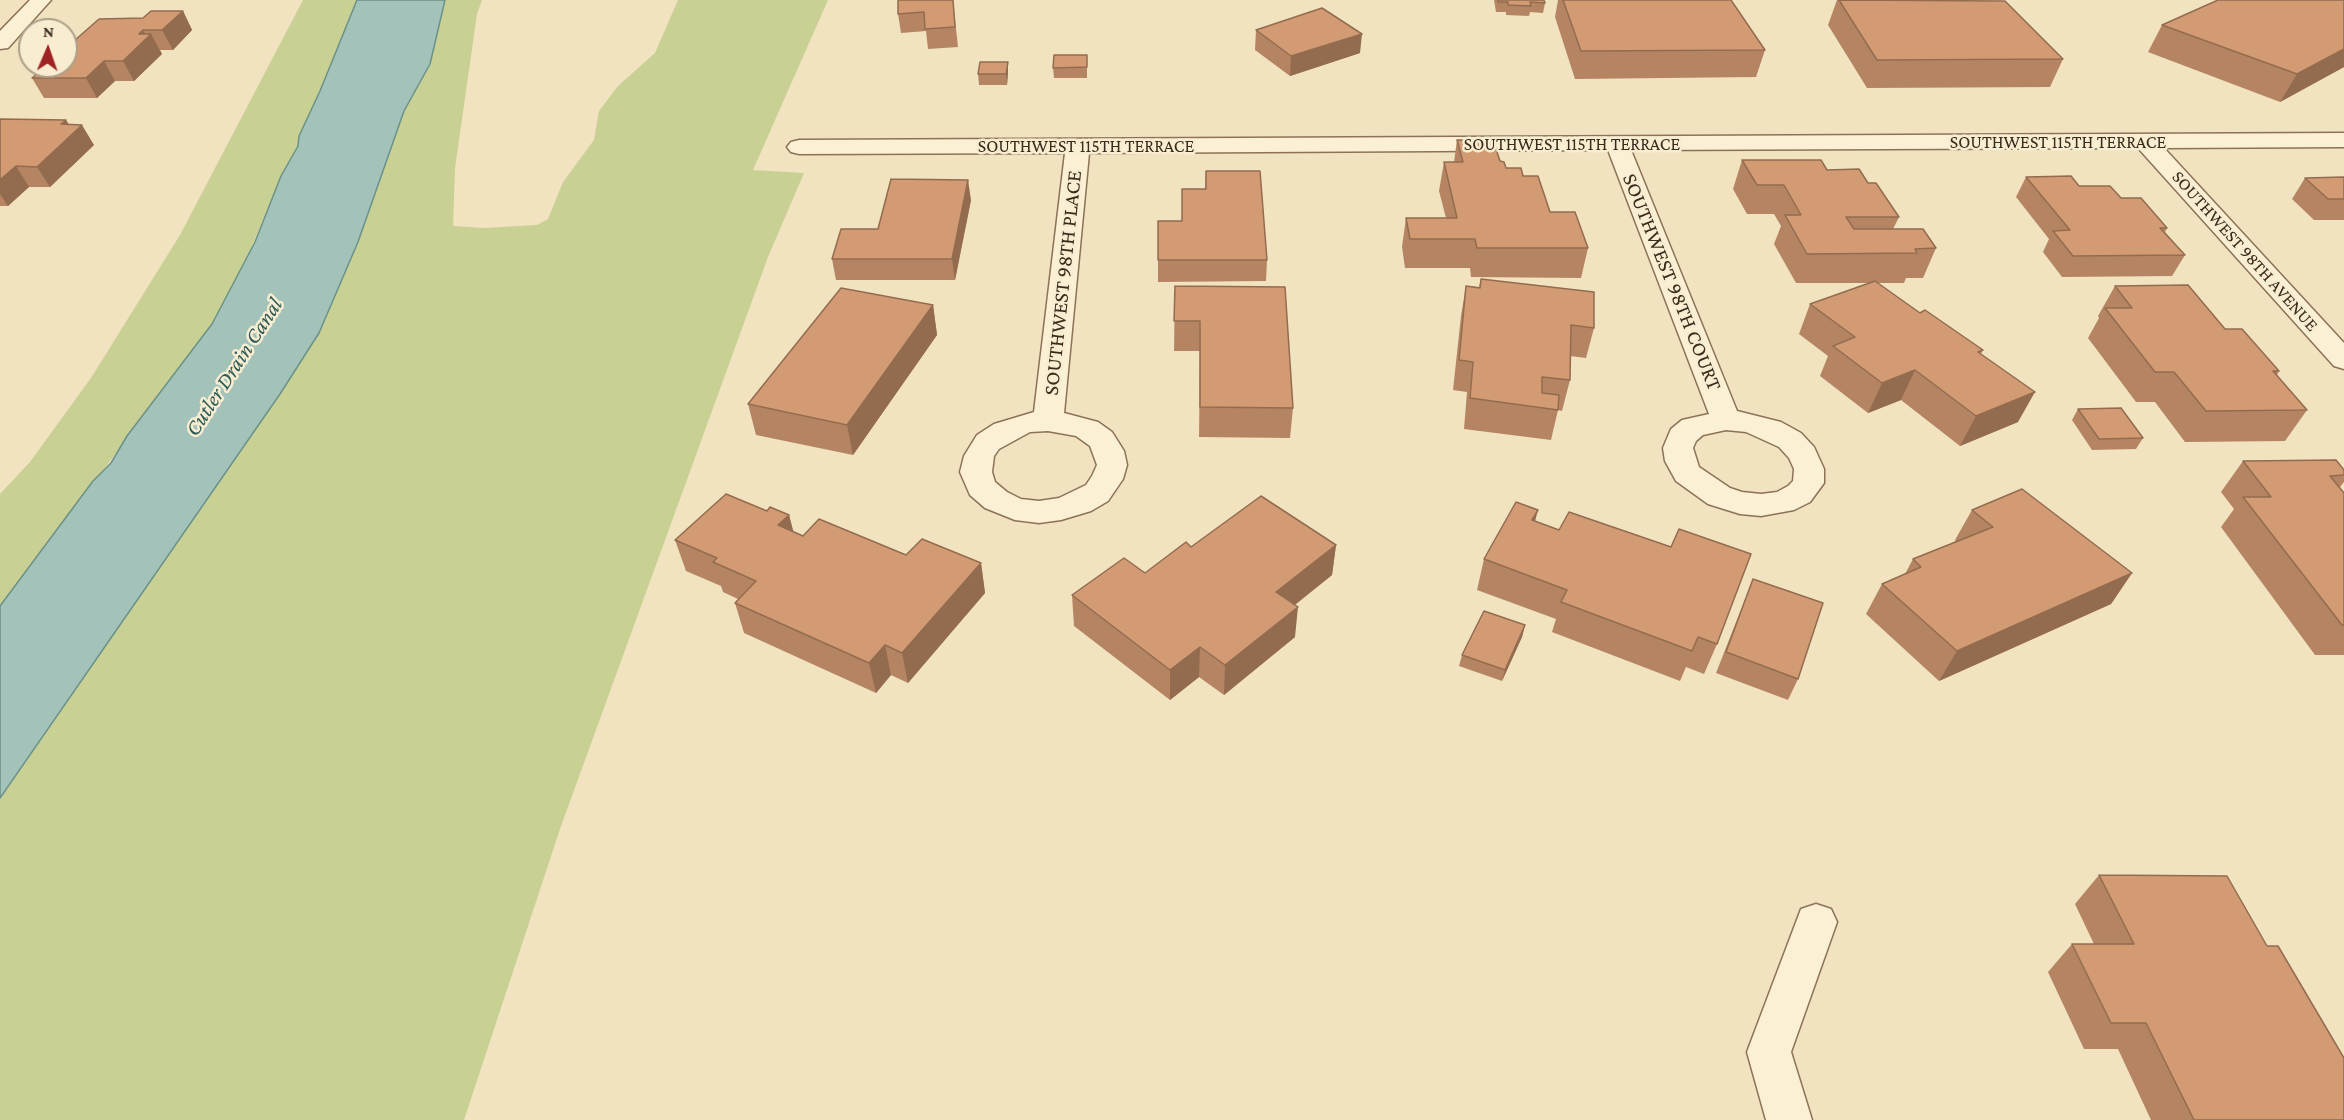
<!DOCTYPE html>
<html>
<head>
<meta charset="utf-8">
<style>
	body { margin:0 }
	#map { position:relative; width:2344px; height:1120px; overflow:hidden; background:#f1e2c0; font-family:"Crimson Pro",serif }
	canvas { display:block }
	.north { position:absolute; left:18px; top:18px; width:60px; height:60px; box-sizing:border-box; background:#f8ecd1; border:2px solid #ac9f89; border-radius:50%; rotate:2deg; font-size:16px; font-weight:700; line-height:24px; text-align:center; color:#3a2b1c }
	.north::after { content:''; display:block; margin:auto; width:21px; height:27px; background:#9f2324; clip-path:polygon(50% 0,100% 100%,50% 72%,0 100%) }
</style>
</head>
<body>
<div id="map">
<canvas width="2344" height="1120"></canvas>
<div class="north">N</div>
</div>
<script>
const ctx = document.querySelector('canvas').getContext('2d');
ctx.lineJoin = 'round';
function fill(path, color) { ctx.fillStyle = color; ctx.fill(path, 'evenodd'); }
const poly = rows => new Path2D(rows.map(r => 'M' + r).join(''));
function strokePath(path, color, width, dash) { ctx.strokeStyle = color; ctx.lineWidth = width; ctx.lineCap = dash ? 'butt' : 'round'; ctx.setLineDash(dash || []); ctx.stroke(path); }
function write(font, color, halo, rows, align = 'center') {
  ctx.font = font + ' "Crimson Pro",serif'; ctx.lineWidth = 5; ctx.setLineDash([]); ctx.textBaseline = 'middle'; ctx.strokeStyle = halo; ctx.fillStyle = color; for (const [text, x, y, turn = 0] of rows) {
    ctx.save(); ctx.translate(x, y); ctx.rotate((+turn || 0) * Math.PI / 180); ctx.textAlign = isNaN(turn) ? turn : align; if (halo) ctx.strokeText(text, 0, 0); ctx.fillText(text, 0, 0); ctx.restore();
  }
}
fill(poly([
	[303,0,357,0,320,91,299,136,298,146,281,176,245,263,212,324,189,357,0,606,0,494,30,462,91,378,180,235],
	[445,0,482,0,477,14,455,168,453,226,484,228,537,225,548,219,563,182,594,140,599,111,618,86,655,53,678,0,828,0,753,170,804,173,768,257,561,826,464,1120,0,1120,0,798,280,394,319,333,358,242,404,111,430,64]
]), '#c9d094');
const water = poly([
	[357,0,445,0,430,64,404,111,358,242,319,333,280,394,0,798,0,606,93,481,111,463,127,436,212,324,255,242,281,176,298,146,299,136,320,91,357,0]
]);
fill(water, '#a3c3ba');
strokePath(water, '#6a9288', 1.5);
const street = poly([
	[30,0,51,0,8,48,0,49,0,31,30,0],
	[2344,133,2344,147,2164,148,2344,343,2344,369,2334,366,2138,148,1631,150,1737,411,1781,422,1801,433,1814,447,1824,469,1824,483,1810,502,1794,510,1761,516,1740,514,1708,504,1676,481,1665,461,1663,448,1671,429,1682,420,1709,414,1608,150,1089,153,1064,413,1098,422,1112,432,1124,451,1127,465,1123,479,1108,501,1091,511,1061,520,1039,523,1015,520,985,508,970,495,960,472,964,456,977,435,994,424,1034,412,1065,153,799,154,791,152,787,147,791,142,799,140,2344,133],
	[1726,430,1746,432,1779,447,1789,458,1794,469,1793,481,1788,486,1777,492,1761,494,1742,492,1730,488,1699,467,1693,448,1696,441,1703,435,1726,430],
	[1048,431,1076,436,1090,446,1097,465,1092,476,1086,485,1059,498,1039,501,1021,499,1007,492,995,482,992,472,994,456,999,449,1030,432,1048,431],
	[1816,904,1831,909,1837,922,1791,1052,1812,1120,1766,1120,1747,1052,1801,909,1816,904]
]);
strokePath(street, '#8c7357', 3);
fill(street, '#fbefd4');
fill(poly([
	[953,0,958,47,928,49,926,31,901,33,898,14],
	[1494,0,1544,0,1545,3,1543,13,1530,12,1529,16,1506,15,1506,12,1496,12],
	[1558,0,1731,0,1765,50,1756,77,1575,79,1555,17],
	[1837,0,1959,0,2063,59,2050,87,1867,88,1828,25],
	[2344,0,2344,67,2280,102,2148,52,2162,25],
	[183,11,192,30,173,50,160,50,162,54,134,81,115,81,97,98,44,98,32,78,143,18],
	[1256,30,1360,53,1290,76,1255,50],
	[1087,55,1087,78,1054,78,1053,68],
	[1008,62,1008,72,1007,85,979,85,978,74],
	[0,119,69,124,94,145,50,187,29,187,8,206,0,206],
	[1457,140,1500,161,1506,168,1523,176,1550,212,1588,248,1581,278,1471,277,1470,268,1405,268,1402,247,1406,218,1446,218,1439,191,1444,162,1454,162],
	[1742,160,1827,170,1868,183,1899,217,1893,229,1936,248,1923,278,1906,278,1904,283,1877,283,1920,313,1983,350,1981,354,2018,422,1960,446,1901,400,1868,413,1820,376,1828,356,1799,334,1810,304,1871,283,1796,283,1774,244,1781,226,1774,214,1747,214,1733,189],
	[1206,171,1267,260,1266,281,1158,282,1158,221,1182,221,1205,189],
	[2026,177,2079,186,2121,198,2167,228,2165,232,2185,255,2172,276,2062,277,2043,252,2049,239,2016,197],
	[2344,177,2344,220,2314,220,2292,199,2305,178],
	[971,200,955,280,836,280,832,259,878,229],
	[1481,279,1594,328,1586,358,1570,356,1570,380,1562,411,1558,410,1551,440,1464,429,1467,392,1453,390,1461,316,1466,286,1479,287],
	[1175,286,1293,408,1290,438,1199,437,1200,351,1174,351],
	[2115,286,2279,371,2277,375,2307,410,2285,441,2185,442,2155,402,2136,402,2088,338,2099,318,2098,316],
	[933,305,937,335,853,455,756,435,748,404],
	[2078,409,2143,438,2136,449,2092,450,2072,420],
	[2243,461,2344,470,2344,482,2340,487,2344,493,2344,655,2315,655,2221,527,2234,509,2221,492],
	[1972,510,2132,573,2111,604,1939,681,1866,614,1882,584,1905,574,1913,559,1956,542,1955,540],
	[767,511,789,515,793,532,803,536,906,555,981,563,985,593,908,683,891,675,876,693,744,633,735,603,738,599,723,592,721,586,686,571,675,540],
	[1535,521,1717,644,1704,674,1686,667,1680,681,1552,632,1556,619,1477,590,1484,559],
	[1336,545,1332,575,1295,605,1295,637,1224,695,1199,677,1170,700,1074,626,1072,595,1145,573,1191,547],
	[1753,579,1798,679,1788,700,1716,673],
	[1525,625,1522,637,1502,681,1459,666,1462,655],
	[2099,875,2267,946,2344,1120,2151,1120,2118,1049,2084,1049,2048,972,2072,944,2094,944,2075,904]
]), '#b58563');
fill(poly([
	[183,11,192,30,173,50,162,30],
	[143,30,147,38,151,34,162,54,134,81,123,61,139,34],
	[1362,34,1360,53,1290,76,1291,56],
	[2344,49,2344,67,2280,102,2297,74],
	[104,61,115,81,97,98,86,78],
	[1008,62,1008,72,1007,85,1006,74],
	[66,120,74,132,82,125,94,145,50,187,37,167,61,124],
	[16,166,29,187,8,206,0,194,0,180],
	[968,180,971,200,955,280,952,259],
	[933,305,937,335,853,455,847,425],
	[1915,370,1901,400,1868,413,1882,383],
	[2035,392,2018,422,1960,446,1976,416],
	[1538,510,1530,540,1532,520],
	[789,515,797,545,778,525],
	[1336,545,1332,575,1273,622,1276,592],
	[981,563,985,593,908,683,902,653],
	[2132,573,2111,604,1939,681,1957,651],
	[1298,607,1295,637,1224,695,1225,665],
	[1525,625,1522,637,1502,681,1505,670],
	[885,645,891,675,876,693,869,663],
	[1200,647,1199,677,1170,700,1170,670]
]), '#936c50');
const building = poly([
	[898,0,953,0,955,27,925,29,924,12,898,14,898,0],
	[1498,0,1544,0,1545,3,1530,2,1531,6,1508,5,1508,2,1498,2,1498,0],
	[1563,0,1731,0,1765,50,1581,51,1563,0],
	[1839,0,2005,1,2063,59,1877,60,1839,0],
	[2218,0,2344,0,2344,49,2297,74,2162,25,2218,0],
	[1322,8,1362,34,1291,56,1256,30,1322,8],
	[151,11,183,11,162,30,143,30,139,34,151,34,123,61,104,61,86,78,32,78,46,66,66,66,66,48,99,19,143,18,151,11],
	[1054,55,1087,55,1087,67,1053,68,1054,55],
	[980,62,1008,62,1006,74,978,74,980,62],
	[0,119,66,120,61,124,82,125,37,167,16,166,0,180,0,119],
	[1457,140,1493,140,1500,161,1504,162,1506,168,1521,168,1523,176,1538,176,1550,212,1575,212,1588,248,1477,248,1475,239,1410,239,1406,218,1457,218,1444,162,1463,162,1457,140],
	[1742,160,1821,160,1827,170,1859,169,1868,183,1876,183,1899,217,1846,217,1854,229,1923,229,1936,248,1915,249,1917,253,1807,254,1785,215,1801,215,1784,185,1757,185,1742,160],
	[1206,171,1260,171,1267,260,1158,260,1158,221,1182,221,1182,189,1206,189,1206,171],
	[2071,176,2079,186,2110,186,2121,198,2141,198,2167,228,2160,228,2185,255,2073,256,2053,231,2070,230,2026,177,2071,176],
	[2344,177,2344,199,2328,199,2305,178,2344,177],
	[891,179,968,180,952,259,832,259,841,229,878,229,891,179],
	[1481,279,1594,292,1594,328,1571,325,1570,380,1542,377,1542,393,1559,395,1558,410,1470,398,1473,362,1459,360,1466,286,1480,288,1481,279],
	[1875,281,1920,313,1925,310,1983,350,1978,352,2035,392,1976,416,1915,370,1882,383,1833,346,1855,337,1810,304,1875,281],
	[2188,285,2225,329,2242,329,2279,371,2273,371,2307,410,2206,411,2174,372,2155,372,2105,308,2132,308,2115,286,2188,285],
	[1175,286,1285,287,1293,408,1200,407,1200,321,1174,321,1175,286],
	[841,288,933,305,847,425,748,404,841,288],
	[2121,408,2143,438,2099,439,2078,409,2121,408],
	[2336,460,2344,470,2344,475,2330,476,2344,493,2344,625,2342,625,2243,497,2271,497,2243,461,2336,460],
	[2022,489,2132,573,1957,651,1882,584,1921,567,1913,559,1993,527,1972,510,2022,489],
	[726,494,767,511,770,507,789,515,778,525,803,536,819,519,906,555,922,539,981,563,902,653,885,645,869,663,735,603,756,581,713,562,717,558,675,540,726,494],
	[1261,496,1336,545,1276,592,1298,607,1225,665,1200,647,1170,670,1072,595,1124,558,1145,573,1186,542,1191,547,1261,496],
	[1516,502,1538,510,1532,520,1559,530,1569,512,1671,547,1679,529,1751,554,1717,644,1698,637,1692,651,1561,602,1567,590,1484,559,1516,502],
	[1753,579,1823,603,1798,679,1726,652,1753,579],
	[1484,611,1525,625,1505,670,1462,655,1484,611],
	[2099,875,2227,876,2267,946,2278,946,2344,1058,2344,1120,2194,1120,2146,1023,2111,1023,2072,944,2134,944,2099,875]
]);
fill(building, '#d29b73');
strokePath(building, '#936c50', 1.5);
write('18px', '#3a2b1c', '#f8ecd1', [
	["SOUTHWEST 115TH TERRACE",2058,142],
	["SOUTHWEST 115TH TERRACE",1572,144],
	["SOUTHWEST 115TH TERRACE",1086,146],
	["SOUTHWEST 98TH AVENUE",2245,251,48]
]);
write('21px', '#3a2b1c', '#f8ecd1', [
	["SOUTHWEST 98TH COURT",1672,282,68],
	["SOUTHWEST 98TH PLACE",1063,283,-84]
]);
write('italic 22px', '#2a5b58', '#f8ecd1', [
	["Cutler Drain Canal",234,367,-57]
]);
</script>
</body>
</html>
